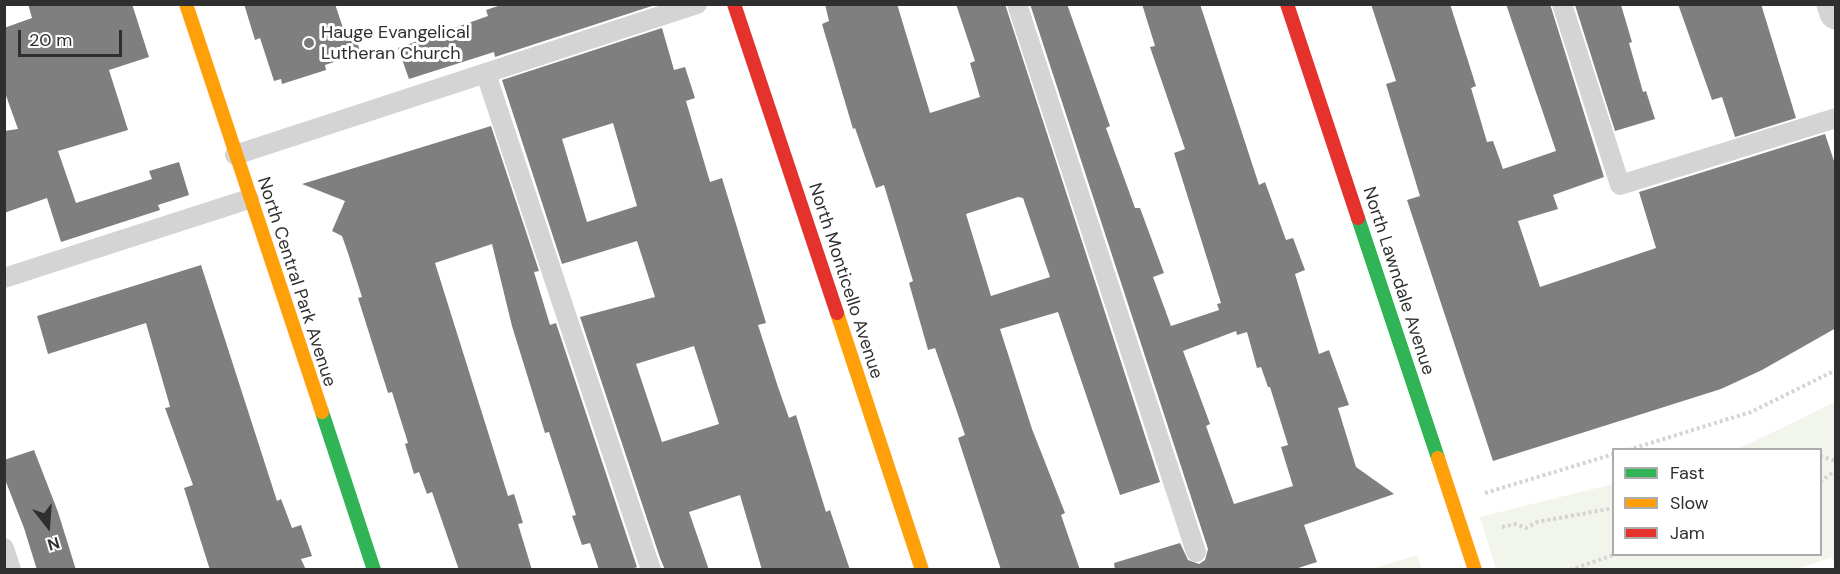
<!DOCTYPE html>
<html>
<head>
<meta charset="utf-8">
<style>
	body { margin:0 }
	#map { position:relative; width:1840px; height:574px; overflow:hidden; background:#fff; font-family:"DM Sans",sans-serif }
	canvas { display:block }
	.frame { position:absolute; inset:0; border:6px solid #2f2f2f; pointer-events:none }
	.legend { position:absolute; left:1612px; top:448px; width:210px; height:108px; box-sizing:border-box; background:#fff; border:2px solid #acacac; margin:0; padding:8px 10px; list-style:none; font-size:18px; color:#2f2f2f }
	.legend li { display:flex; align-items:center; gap:12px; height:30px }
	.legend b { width:30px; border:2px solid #acacac }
	.north { position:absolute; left:18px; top:496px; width:60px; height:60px; -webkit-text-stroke:4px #fff; paint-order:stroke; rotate:163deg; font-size:16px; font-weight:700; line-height:24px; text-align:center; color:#2f2f2f }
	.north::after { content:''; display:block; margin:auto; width:21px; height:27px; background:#2f2f2f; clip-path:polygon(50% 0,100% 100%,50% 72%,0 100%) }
	.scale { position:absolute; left:18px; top:30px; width:104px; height:27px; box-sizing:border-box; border:3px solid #2f2f2f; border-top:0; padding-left:8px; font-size:18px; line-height:21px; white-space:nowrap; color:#2f2f2f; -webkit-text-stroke:4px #fff; paint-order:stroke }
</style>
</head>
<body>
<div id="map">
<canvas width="1840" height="574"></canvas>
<div class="frame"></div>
<ul class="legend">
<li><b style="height:8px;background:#30b455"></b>Fast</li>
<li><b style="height:8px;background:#ff9f0a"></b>Slow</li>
<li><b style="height:8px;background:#e5322d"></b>Jam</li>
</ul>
<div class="north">N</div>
<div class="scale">20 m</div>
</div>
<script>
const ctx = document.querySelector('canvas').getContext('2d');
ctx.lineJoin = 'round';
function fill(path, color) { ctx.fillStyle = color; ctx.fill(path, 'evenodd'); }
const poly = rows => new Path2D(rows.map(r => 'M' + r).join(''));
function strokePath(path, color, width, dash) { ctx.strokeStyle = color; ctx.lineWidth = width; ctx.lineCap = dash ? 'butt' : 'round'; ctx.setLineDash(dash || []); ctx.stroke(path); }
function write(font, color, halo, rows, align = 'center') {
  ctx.font = font + ' "DM Sans",sans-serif'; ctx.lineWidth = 6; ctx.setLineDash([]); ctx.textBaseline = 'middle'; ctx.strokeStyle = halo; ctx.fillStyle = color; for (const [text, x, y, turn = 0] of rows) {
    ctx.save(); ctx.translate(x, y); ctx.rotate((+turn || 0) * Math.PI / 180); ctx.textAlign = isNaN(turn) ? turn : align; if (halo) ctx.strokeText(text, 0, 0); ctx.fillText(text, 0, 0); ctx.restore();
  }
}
fill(poly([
	[1835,402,1835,561,1830,558,1792,570,1496,569,1480,517,1613,484,1614,554,1820,554,1820,450,1738,449],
	[1417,555,1422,569,1372,569]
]), '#f1f5ec');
fill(poly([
	[28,4,132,4,149,57,109,70,128,130,58,151,76,203,152,179,149,171,179,162,189,195,158,205,160,210,61,242,47,198,4,213,4,131,18,129,4,90,4,28,32,18],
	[244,4,335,4,344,31,352,29,361,53,325,65,326,70,282,84,281,79,274,81,260,38,255,40],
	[504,4,655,4,655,5,495,57,494,52,409,79,398,48,488,16,486,10],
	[825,4,897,4,930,113,980,97,970,63,975,61,956,4,1005,4,1160,482,1120,495,1058,312,1000,329,1032,429,1065,513,1061,515,1080,570,1001,570,958,438,965,435,935,348,928,350,909,283,913,281,884,185,876,188,855,128,853,129,822,24,829,21],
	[1018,197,1023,198,1050,277,991,296,966,214],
	[1030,4,1067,4,1110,126,1106,128,1135,208,1140,208,1164,273,1153,277,1171,326,1219,310,1217,304,1221,303,1174,153,1185,149,1150,47,1155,46,1142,4,1200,4,1259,185,1265,182,1286,240,1293,238,1305,270,1295,274,1319,354,1329,350,1349,405,1338,408,1356,467,1394,494,1304,525,1317,562,1292,570,1115,570,1114,563,1180,543,1188,560,1199,564,1205,560,1208,549],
	[1236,331,1237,335,1247,332,1257,368,1261,367,1268,387,1270,387,1288,445,1281,447,1293,486,1234,504,1206,426,1210,424,1183,351],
	[1371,4,1450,4,1476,86,1471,88,1487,142,1493,141,1503,169,1556,151,1506,4,1550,4,1604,177,1553,195,1558,209,1518,221,1540,287,1656,248,1639,192,1825,134,1836,167,1836,328,1762,370,1721,389,1493,461,1407,200,1420,196,1386,84,1396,81],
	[1678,4,1761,4,1796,118,1735,137,1722,97,1712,100],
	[1575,5,1621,5,1632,42,1629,43,1643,92,1646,91,1655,119,1615,131],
	[662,28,674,70,685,67,695,98,686,101,710,182,722,178,766,323,758,325,778,387,789,418,796,415,826,512,830,510,850,570,762,570,740,495,689,512,709,570,665,570,660,558,580,317,655,297,637,241,562,264,502,80],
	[613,123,637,206,587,222,562,139],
	[694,346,719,424,662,442,636,364],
	[491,126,539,271,534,272,550,325,556,323,637,567,630,570,599,570,590,543,582,545,572,516,576,515,549,432,545,433,512,326,492,244,435,263,508,496,514,494,523,523,518,524,532,570,459,570,432,492,427,494,419,472,414,474,405,444,408,443,392,392,388,393,358,298,362,297,347,250,342,236,332,231,345,201,302,184],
	[201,265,277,501,281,499,292,528,301,525,312,556,301,559,306,570,210,570,184,488,193,485,165,408,170,407,169,403,146,323,48,354,37,316],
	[34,450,58,512,76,570,37,570,24,528,4,477,4,460]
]), '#7f7f7f');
strokePath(poly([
	[1628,450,1751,412,1836,370],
	[1820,456,1836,461],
	[1820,482,1836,470],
	[1485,493,1614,454],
	[1502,527,1515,524,1526,528,1537,522,1614,508],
	[1570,570,1616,554]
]), '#d4d4d4', 4, [3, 3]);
strokePath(poly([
	[1017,4,1196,552],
	[1562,4,1620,185,1836,118],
	[486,74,651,570],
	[235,155,697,4],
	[4,278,249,199],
	[4,548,11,570]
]), '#d4d4d4', 20);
strokePath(poly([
	[1833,4,1836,13]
]), '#d4d4d4', 33);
strokePath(poly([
	[1358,218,1438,458],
	[322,412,374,570]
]), '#30b455', 14);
strokePath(poly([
	[186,4,322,412],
	[837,313,922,570],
	[1438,458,1475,570]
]), '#ff9f0a', 14);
strokePath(poly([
	[734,4,837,313],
	[1287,4,1358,218]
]), '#e5322d', 14);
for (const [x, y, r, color] of [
	[309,43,6,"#787878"]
]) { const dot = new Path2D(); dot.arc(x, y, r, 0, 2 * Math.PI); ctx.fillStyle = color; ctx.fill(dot); strokePath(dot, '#fff', 2); }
write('18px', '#2f2f2f', '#fff', [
	["Hauge Evangelical",321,33],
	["Lutheran Church",321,54]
], 'left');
write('18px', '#2f2f2f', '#fff', [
	["North Monticello Avenue",845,281,72],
	["North Lawndale Avenue",1398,281,72],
	["North Central Park Avenue",296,282,72]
]);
</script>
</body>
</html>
